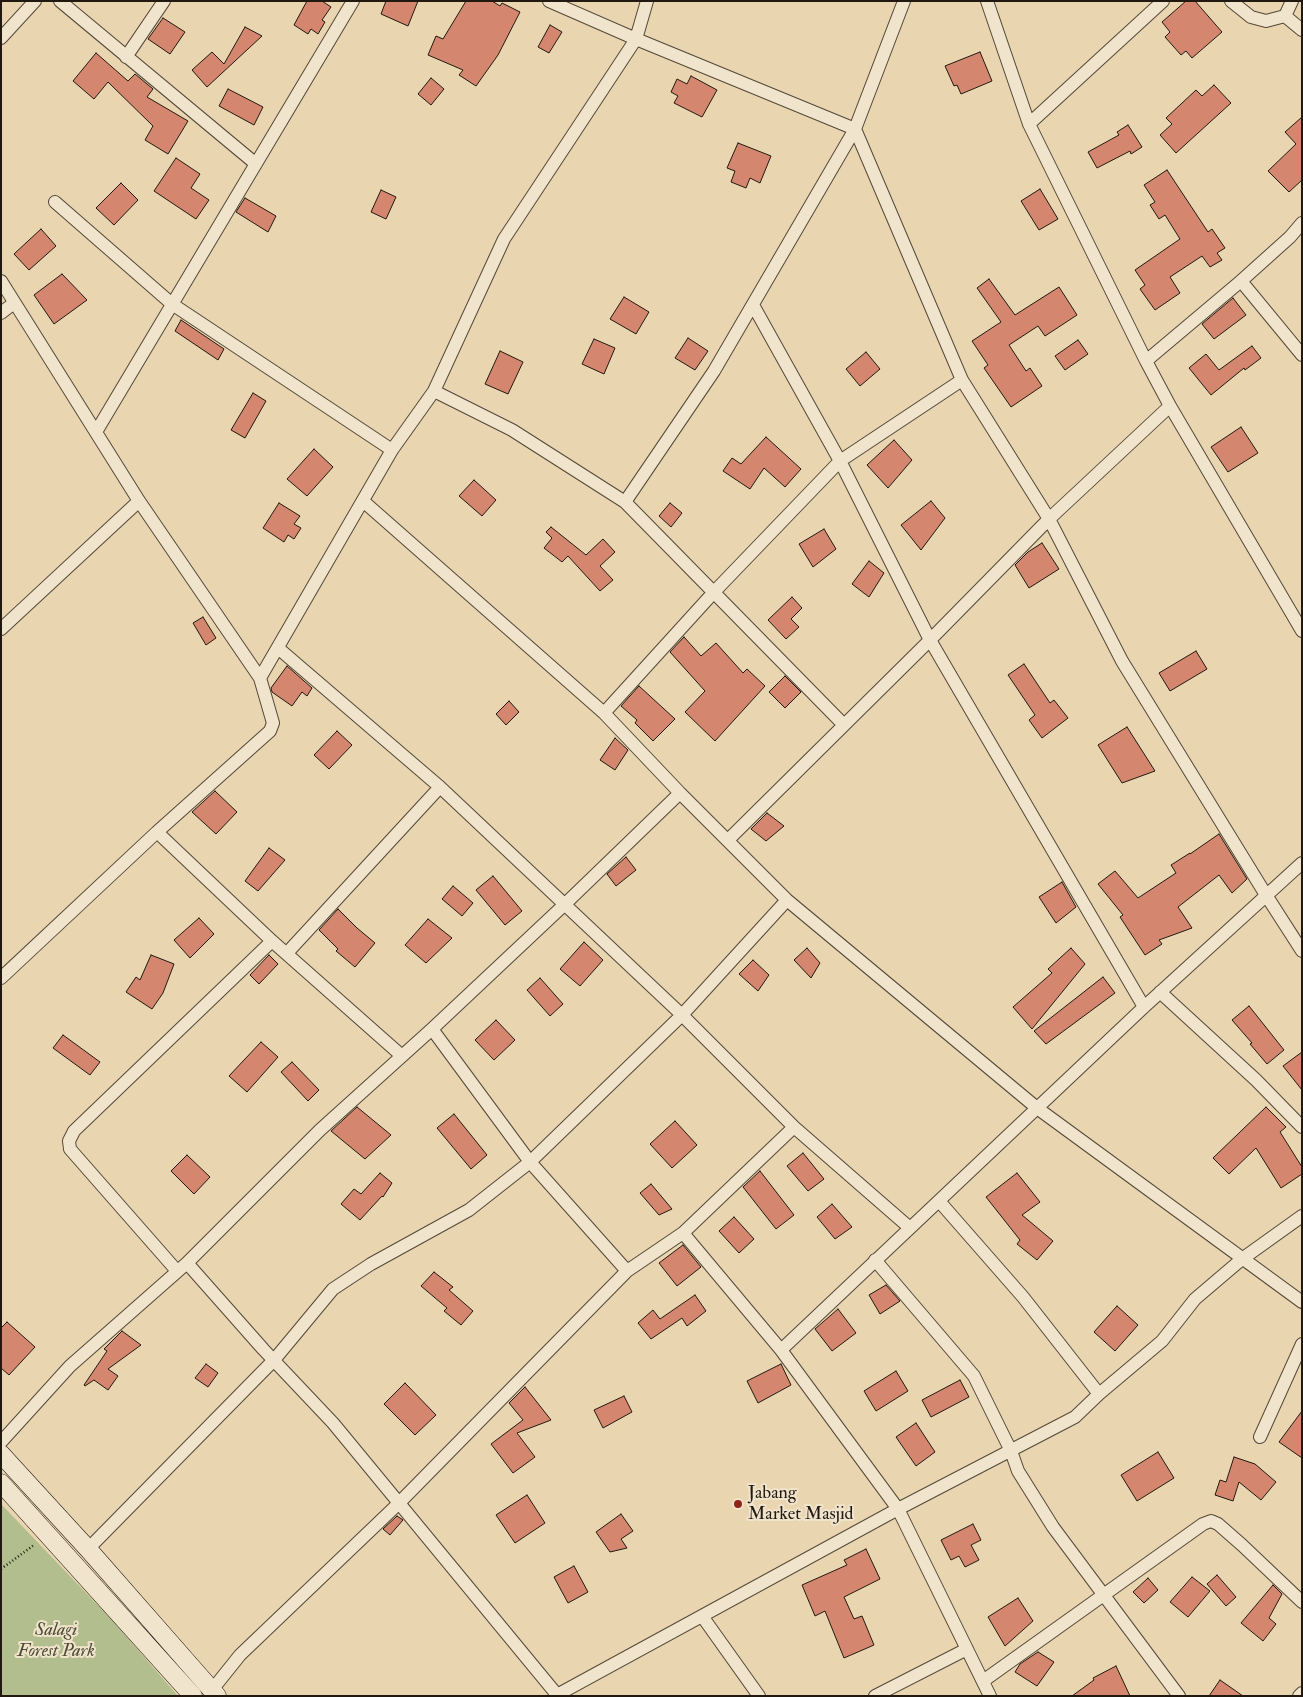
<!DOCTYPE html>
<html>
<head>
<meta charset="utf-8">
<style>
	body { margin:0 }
	#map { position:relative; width:1303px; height:1697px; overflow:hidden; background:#e9d5b0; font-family:"IM FELL Double Pica",serif }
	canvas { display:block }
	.frame { position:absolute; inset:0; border:2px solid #211910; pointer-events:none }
</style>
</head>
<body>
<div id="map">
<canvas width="1303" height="1697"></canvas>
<div class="frame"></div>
</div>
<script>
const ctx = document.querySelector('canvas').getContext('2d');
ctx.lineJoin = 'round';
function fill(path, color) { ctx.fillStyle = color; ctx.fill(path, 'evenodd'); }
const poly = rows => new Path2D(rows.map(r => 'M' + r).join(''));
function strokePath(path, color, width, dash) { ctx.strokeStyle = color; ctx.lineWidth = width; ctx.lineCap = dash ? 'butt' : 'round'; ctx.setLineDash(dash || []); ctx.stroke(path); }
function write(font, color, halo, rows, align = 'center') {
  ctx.font = font + ' "IM FELL Double Pica",serif'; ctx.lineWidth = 4; ctx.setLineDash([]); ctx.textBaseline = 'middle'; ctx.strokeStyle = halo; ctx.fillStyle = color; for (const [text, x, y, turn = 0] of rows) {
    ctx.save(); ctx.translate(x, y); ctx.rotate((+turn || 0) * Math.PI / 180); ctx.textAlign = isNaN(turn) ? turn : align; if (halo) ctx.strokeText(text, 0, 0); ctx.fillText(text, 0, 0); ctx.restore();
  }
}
fill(poly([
	[1,1504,111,1619,178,1696,1,1696]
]), '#b3be8e');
const building = poly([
	[307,1,322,1,331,7,322,20,325,22,318,34,311,29,308,34,294,25,307,1],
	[386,1,418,1,408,26,381,14,386,1],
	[466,1,492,1,500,6,502,3,520,12,498,55,476,86,459,75,463,70,428,55,436,36,443,39,466,1],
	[1186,1,1195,1,1222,32,1192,58,1186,51,1181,55,1165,37,1170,32,1162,22,1186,1],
	[163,18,185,32,170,54,148,39,163,18],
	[550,25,562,32,549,53,538,47,550,25],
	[245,27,262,36,207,87,192,70,212,52,224,64,245,27],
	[980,52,992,81,961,94,957,85,954,86,945,66,980,52],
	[96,53,128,81,135,74,153,89,147,97,188,121,168,154,145,140,153,126,108,82,94,99,73,81,96,53],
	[691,76,717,90,702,117,674,103,678,96,671,92,677,79,687,84,691,76],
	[431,78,444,89,431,105,418,94,431,78],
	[1214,85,1231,103,1176,153,1160,135,1172,124,1166,118,1196,90,1202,96,1214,85],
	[228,89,263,107,254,125,219,106,228,89],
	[1302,117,1302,180,1289,192,1268,171,1296,144,1285,132,1302,117],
	[1128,125,1142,147,1131,154,1130,151,1097,168,1088,152,1119,135,1117,132,1128,125],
	[738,143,771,156,760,183,750,178,746,188,731,182,735,171,727,168,738,143],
	[176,158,200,174,191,188,209,200,196,219,154,191,176,158],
	[1167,170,1208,232,1212,229,1225,248,1217,253,1222,260,1210,267,1202,256,1170,277,1180,293,1155,310,1140,289,1145,285,1135,270,1180,239,1165,215,1159,219,1150,205,1155,202,1144,185,1167,170],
	[121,183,138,200,114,225,96,208,121,183],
	[1040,189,1058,219,1039,230,1021,201,1040,189],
	[381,190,396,197,386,219,371,212,381,190],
	[245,198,276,216,268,232,236,212,245,198],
	[41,229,56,246,29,270,14,254,41,229],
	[62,274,87,300,54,324,34,295,62,274],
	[989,279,1015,315,1059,287,1077,315,1045,336,1038,326,1009,345,1026,371,1030,368,1042,386,1011,407,984,368,988,365,972,341,1001,322,977,288,989,279],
	[624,297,649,312,636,334,610,319,624,297],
	[1233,298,1246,315,1214,339,1202,324,1233,298],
	[181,320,224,349,218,360,175,331,181,320],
	[688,338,708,351,695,370,675,358,688,338],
	[594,339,615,348,604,374,582,364,594,339],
	[1078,340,1088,354,1065,370,1055,356,1078,340],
	[1252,346,1261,358,1245,370,1244,368,1211,395,1189,368,1206,354,1219,370,1252,346],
	[500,351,523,362,508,394,485,384,500,351],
	[866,352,880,369,860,386,846,369,866,352],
	[253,393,266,401,245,438,231,430,253,393],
	[1241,427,1258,453,1228,472,1211,447,1241,427],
	[766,437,801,469,785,487,764,468,750,489,723,471,732,458,741,464,766,437],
	[894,440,912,460,888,488,867,465,894,440],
	[314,449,333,467,307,496,287,479,314,449],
	[474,480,496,500,482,516,459,496,474,480],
	[931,501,945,518,921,550,901,525,931,501],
	[279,503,300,516,294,524,301,528,294,539,288,535,284,542,263,528,279,503],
	[670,503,682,513,671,527,659,516,670,503],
	[551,527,586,555,603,539,615,552,600,566,613,580,600,591,568,556,562,562,544,548,552,538,546,532,551,527],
	[824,529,836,549,813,567,799,544,824,529],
	[1042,543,1059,569,1029,588,1015,565,1028,552,1042,543],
	[869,561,884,573,869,597,852,584,869,561],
	[792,597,802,608,791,619,799,627,786,639,768,620,792,597],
	[203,617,216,638,206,645,193,623,203,617],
	[684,637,701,656,716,643,743,673,747,669,765,686,715,741,685,712,705,691,670,652,684,637],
	[1196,651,1207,669,1170,691,1159,673,1196,651],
	[1024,664,1050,703,1054,700,1068,718,1042,738,1029,720,1035,715,1008,675,1024,664],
	[287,666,312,688,307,696,302,692,292,706,272,692,271,688,287,666],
	[785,676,801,692,785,708,769,692,785,676],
	[639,686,675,719,653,741,635,723,637,720,621,706,639,686],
	[509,701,519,712,506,725,496,714,509,701],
	[1127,727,1155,771,1122,783,1098,745,1127,727],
	[337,731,352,745,329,769,314,755,337,731],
	[615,738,628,750,615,770,600,760,615,738],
	[215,791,237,812,216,834,192,812,215,791],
	[767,813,784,826,766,841,751,829,767,813],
	[1219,834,1247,879,1232,893,1219,875,1178,907,1192,928,1159,940,1162,944,1145,955,1120,917,1123,915,1098,884,1115,871,1138,898,1176,873,1171,865,1190,853,1190,854,1219,834],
	[269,848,285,860,258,891,245,881,269,848],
	[626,857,636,870,616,886,607,874,626,857],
	[493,876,522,911,505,925,476,890,493,876],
	[1062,882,1076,907,1056,923,1039,897,1062,882],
	[453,886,473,903,462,916,442,899,453,886],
	[338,909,357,928,375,943,355,967,336,951,338,949,319,930,338,909],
	[199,918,214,934,190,958,174,940,199,918],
	[428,919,452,938,426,963,405,945,428,919],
	[584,942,603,960,580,986,560,969,584,942],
	[807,948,820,963,811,978,794,960,807,948],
	[1071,948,1085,964,1032,1029,1013,1007,1052,973,1048,969,1071,948],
	[151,955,174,964,163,993,152,1009,126,992,136,977,140,980,151,955],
	[269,955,278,964,259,984,250,975,269,955],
	[753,960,769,975,758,991,739,974,753,960],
	[1103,977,1115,993,1046,1044,1034,1031,1103,977],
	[540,978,563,1004,550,1016,527,990,540,978],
	[1249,1006,1284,1050,1267,1064,1250,1044,1252,1043,1232,1020,1249,1006],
	[496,1020,515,1040,494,1060,475,1040,496,1020],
	[63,1035,100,1062,90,1075,53,1048,63,1035],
	[261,1042,278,1057,247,1092,229,1076,261,1042],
	[1302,1052,1302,1090,1283,1066,1302,1052],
	[292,1062,319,1090,308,1101,281,1072,292,1062],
	[357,1107,391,1135,365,1159,331,1131,357,1107],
	[1266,1107,1286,1127,1280,1132,1302,1167,1302,1174,1281,1188,1256,1148,1229,1174,1213,1158,1266,1107],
	[454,1114,487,1155,471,1169,437,1128,454,1114],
	[675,1121,697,1145,672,1168,650,1144,675,1121],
	[803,1153,824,1179,808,1191,787,1166,803,1153],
	[187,1155,210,1177,194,1194,171,1171,187,1155],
	[760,1171,794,1215,776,1229,743,1187,760,1171],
	[380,1173,392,1183,383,1197,382,1196,360,1220,341,1204,354,1189,361,1194,380,1173],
	[1017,1173,1040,1202,1022,1215,1053,1241,1037,1260,1017,1244,1020,1240,986,1197,1017,1173],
	[651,1184,672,1209,659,1215,640,1193,651,1184],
	[832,1204,852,1227,835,1239,817,1217,832,1204],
	[734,1217,754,1239,739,1253,719,1231,734,1217],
	[683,1245,701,1267,677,1286,659,1263,683,1245],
	[434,1272,453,1287,449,1290,473,1311,461,1325,444,1311,447,1308,421,1286,434,1272],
	[886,1285,900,1301,880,1314,869,1295,886,1285],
	[695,1295,706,1311,687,1326,682,1318,651,1339,638,1323,653,1310,660,1319,695,1295],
	[1117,1306,1138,1325,1115,1351,1094,1332,1117,1306],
	[838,1309,856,1333,832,1351,815,1329,838,1309],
	[7,1322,35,1347,9,1375,1,1368,1,1328,7,1322],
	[122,1331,141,1345,108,1369,118,1376,108,1390,94,1380,85,1386,84,1385,107,1351,104,1349,122,1331],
	[206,1364,218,1373,208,1387,195,1378,206,1364],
	[781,1364,791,1385,758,1403,747,1381,781,1364],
	[896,1371,908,1391,876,1411,864,1391,896,1371],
	[960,1380,969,1397,931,1417,922,1400,960,1380],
	[405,1383,436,1415,415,1435,384,1404,405,1383],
	[525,1387,551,1420,517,1433,535,1457,513,1473,491,1444,523,1420,509,1403,525,1387],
	[624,1396,632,1412,603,1428,594,1410,624,1396],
	[1302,1411,1302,1458,1279,1442,1302,1411],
	[916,1423,935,1452,916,1466,896,1437,916,1423],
	[1158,1452,1174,1478,1137,1501,1121,1475,1158,1452],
	[1234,1457,1255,1464,1276,1482,1261,1500,1239,1482,1233,1501,1215,1495,1220,1480,1226,1482,1234,1457],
	[527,1495,545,1523,515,1543,496,1515,527,1495],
	[621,1514,633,1531,621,1539,627,1548,610,1552,596,1532,621,1514],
	[397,1516,403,1520,390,1535,383,1529,397,1516],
	[973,1524,981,1540,971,1545,979,1560,965,1567,959,1556,951,1560,941,1540,973,1524],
	[866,1549,880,1579,844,1597,854,1619,862,1616,874,1645,844,1658,825,1611,815,1616,802,1585,847,1565,844,1560,866,1549],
	[574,1566,588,1592,568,1603,554,1577,574,1566],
	[1217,1575,1236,1597,1226,1606,1207,1584,1217,1575],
	[1192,1577,1210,1591,1188,1617,1170,1602,1192,1577],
	[1148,1578,1158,1590,1144,1603,1133,1592,1148,1578],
	[1273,1585,1282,1594,1269,1618,1276,1624,1263,1641,1241,1623,1273,1585],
	[1018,1598,1033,1621,1005,1646,988,1617,1018,1598],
	[1038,1652,1054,1662,1037,1686,1015,1672,1020,1664,1038,1652],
	[1116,1666,1130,1696,1072,1696,1094,1680,1093,1678,1116,1666],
	[1220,1680,1243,1696,1209,1696,1220,1680]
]);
fill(building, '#d4876e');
strokePath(building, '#211910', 1);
const street = poly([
	[60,1,256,164],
	[549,1,636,39,855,129,962,380,1049,519,1122,661,1266,895,1302,951],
	[987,1,1029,124,1146,361],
	[1231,1,1251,17,1266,21,1285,16,1292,1],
	[1285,16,1302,30],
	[1,38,35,1],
	[126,57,164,1],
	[1029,124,1163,1],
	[55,202,172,304,392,450],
	[1,281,139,501,260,678,273,723,270,731,157,832,1,978],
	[1241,281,1302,355],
	[753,305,840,461,930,640,1144,1007],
	[1,313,14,303],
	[434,391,512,430,625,502,844,725],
	[1170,406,1302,631],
	[96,432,353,1],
	[363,501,604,713,680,793,787,900,1037,1108,1302,1302],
	[625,502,714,371,855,129,904,1],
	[1,629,139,501],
	[278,648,440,787,682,1015,794,1127,910,1228],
	[260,678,392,450,434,391,504,239,636,39,647,1],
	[604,713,714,592,840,461,962,380],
	[157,832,272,941,402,1056],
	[728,840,930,640,1049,519,1170,406,1146,361,1241,281,1290,237,1302,223],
	[287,953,440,787],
	[1160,992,1256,1080,1302,1127],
	[432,1029,530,1162,627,1271],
	[939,1201,1023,1297,1099,1394],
	[683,1233,781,1350,898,1509,990,1696],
	[875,1260,974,1376,1011,1451,1018,1471,1053,1527,1179,1696],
	[187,1263,263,1349,333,1423,558,1696],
	[177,1271,70,1149,69,1141,74,1131,272,941],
	[781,1350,1144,1007,1302,863],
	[1260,1437,1302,1344],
	[1,1442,70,1366,187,1263,320,1130,432,1029,564,905,680,793],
	[88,1549,274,1360,333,1289,371,1264,469,1210,530,1162,682,1015,787,900],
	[702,1616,759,1696],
	[983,1681,1203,1524,1211,1521,1218,1524,1242,1545,1302,1602],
	[212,1690,240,1655,398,1504,627,1271,683,1233,794,1127],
	[557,1695,898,1509,1075,1417,1099,1394,1162,1341,1195,1299,1242,1259,1302,1216],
	[875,1696,967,1649],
	[1299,1696,1302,1693]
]);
const secondary = poly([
	[1,1454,88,1549,217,1696],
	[1,1483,193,1696]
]);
strokePath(street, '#534838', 14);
strokePath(secondary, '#211910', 19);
strokePath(poly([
	[1,1569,34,1545]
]), '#211910', 2.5, [1, 2.5]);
strokePath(street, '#f1e4cc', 12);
strokePath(secondary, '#f1e4cc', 18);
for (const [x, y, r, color] of [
	[738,1504,5,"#8f2418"]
]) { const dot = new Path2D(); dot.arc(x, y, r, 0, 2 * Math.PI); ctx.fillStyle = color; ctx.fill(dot); strokePath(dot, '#f1e4cc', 2); }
write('18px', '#211910', '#f1e4cc', [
	["Jabang",748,1494],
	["Market Masjid",748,1515]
], 'left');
write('italic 18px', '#4d4b36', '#f1e4cc', [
	["Salagi",56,1631],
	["Forest Park",56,1652]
]);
</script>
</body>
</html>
